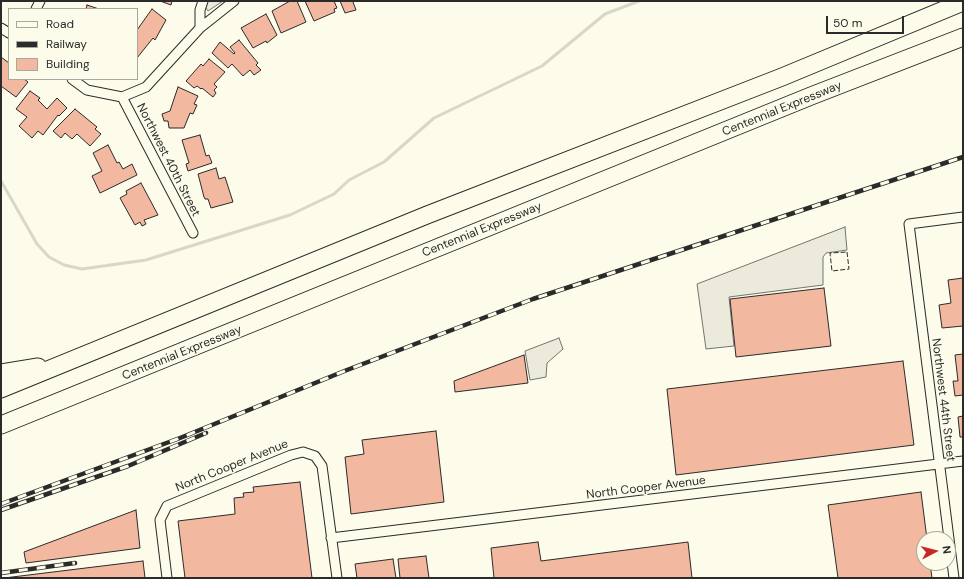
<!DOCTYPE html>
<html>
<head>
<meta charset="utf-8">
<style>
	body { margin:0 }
	#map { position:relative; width:964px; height:579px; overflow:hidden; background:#fdfbea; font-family:"DM Sans",sans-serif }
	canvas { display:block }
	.frame { position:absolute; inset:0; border:2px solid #2b2b2b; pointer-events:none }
	.legend { position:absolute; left:8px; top:8px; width:130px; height:72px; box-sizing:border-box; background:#fdfbea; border:1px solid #a9a89e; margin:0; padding:5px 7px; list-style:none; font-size:12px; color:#2b2b2b }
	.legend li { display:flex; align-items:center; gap:8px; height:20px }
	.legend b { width:20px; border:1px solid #a9a89e }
	.north { position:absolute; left:916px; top:531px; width:40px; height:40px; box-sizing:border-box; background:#fdfbea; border:1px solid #a9a89e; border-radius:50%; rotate:83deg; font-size:11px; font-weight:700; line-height:16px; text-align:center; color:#2b2b2b }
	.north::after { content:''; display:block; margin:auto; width:14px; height:18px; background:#c62828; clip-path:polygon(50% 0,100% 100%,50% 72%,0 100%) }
	.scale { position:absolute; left:826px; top:16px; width:78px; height:18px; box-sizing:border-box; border:2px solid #2b2b2b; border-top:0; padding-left:5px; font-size:12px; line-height:14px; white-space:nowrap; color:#2b2b2b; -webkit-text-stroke:3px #fdfbea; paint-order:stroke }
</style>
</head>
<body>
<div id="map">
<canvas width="964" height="579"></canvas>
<div class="frame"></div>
<ul class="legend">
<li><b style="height:5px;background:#fdfbea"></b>Road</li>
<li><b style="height:5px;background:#2b2b2b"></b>Railway</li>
<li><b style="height:11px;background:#f2b8a0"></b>Building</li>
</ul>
<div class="north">N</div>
<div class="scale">50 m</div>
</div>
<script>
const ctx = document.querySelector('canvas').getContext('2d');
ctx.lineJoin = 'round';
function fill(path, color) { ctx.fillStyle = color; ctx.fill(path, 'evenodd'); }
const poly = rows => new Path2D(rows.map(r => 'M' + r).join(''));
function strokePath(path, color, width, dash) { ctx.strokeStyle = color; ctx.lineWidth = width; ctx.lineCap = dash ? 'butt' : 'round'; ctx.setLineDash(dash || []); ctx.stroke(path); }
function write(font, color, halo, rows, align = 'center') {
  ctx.font = font + ' "DM Sans",sans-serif'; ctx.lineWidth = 3; ctx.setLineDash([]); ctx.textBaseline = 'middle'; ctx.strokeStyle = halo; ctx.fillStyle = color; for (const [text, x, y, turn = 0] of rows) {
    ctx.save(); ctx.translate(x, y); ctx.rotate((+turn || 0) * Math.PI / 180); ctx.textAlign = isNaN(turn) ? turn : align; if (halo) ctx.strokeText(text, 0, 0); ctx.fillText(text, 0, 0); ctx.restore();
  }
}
const green = poly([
	[208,1,223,1,208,11,206,8,208,1]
]);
fill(green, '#ecebdb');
strokePath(green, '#74746e', 1);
const parking = poly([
	[845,227,847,250,826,253,823,257,823,285,729,297,734,346,706,349,697,284,845,227],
	[559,338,563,349,547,363,546,377,530,380,525,351,559,338]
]);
fill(parking, '#eceadb');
strokePath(parking, '#74746e', 1);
strokePath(poly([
	[1,181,37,244,49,257,64,265,82,269,146,260,290,215,334,194,349,180,384,162,434,118,542,66,605,14,639,1]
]), '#d8d7c9', 3);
const building = poly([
	[160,1,172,1,171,5,160,1],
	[290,1,297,1,306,22,281,33,272,11,290,1],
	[305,1,334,1,337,8,334,9,335,12,314,21,305,1],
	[340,1,355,1,353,2,356,10,345,13,340,1],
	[87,5,99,9,86,9,87,5],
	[152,9,166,20,155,40,153,38,137,58,137,30,152,9],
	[266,14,277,35,267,43,266,41,253,48,241,28,266,14],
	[239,40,258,63,256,65,261,70,254,75,250,70,243,76,232,64,228,68,212,53,220,42,234,54,235,53,230,47,239,40],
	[1,57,9,63,9,79,24,79,28,82,16,97,1,86,1,57],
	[209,59,225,72,214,84,217,87,214,90,216,93,213,97,202,88,201,89,197,86,194,88,186,81,201,64,203,66,209,59],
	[178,87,198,96,194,104,197,105,193,114,190,113,184,128,169,128,168,121,164,121,162,114,170,111,178,87],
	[30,91,40,98,38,100,47,109,57,98,67,108,59,116,58,115,43,135,38,131,32,138,19,126,27,117,16,109,30,91],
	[75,109,97,127,95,129,101,134,90,146,77,134,72,139,65,133,61,138,53,131,75,109],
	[200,135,206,156,209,155,212,163,188,171,186,164,189,163,182,140,200,135],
	[108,145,117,163,119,162,123,169,132,164,137,175,100,193,92,176,102,171,93,153,108,145],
	[216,168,219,179,225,177,233,202,211,208,208,199,205,199,204,197,198,174,216,168],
	[141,183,158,215,144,220,146,224,142,226,140,222,135,225,120,198,127,194,126,191,141,183],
	[963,278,963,326,942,328,939,305,951,303,948,280,963,278],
	[824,288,831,346,736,357,730,299,824,288],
	[963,354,963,395,955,396,953,381,958,381,955,355,963,354],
	[524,355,528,383,455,392,454,381,524,355],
	[903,361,914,445,676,475,667,389,903,361],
	[963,416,963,437,960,437,958,417,963,416],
	[436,431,444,502,351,514,345,457,364,454,362,440,436,431],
	[300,482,312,578,185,578,178,521,235,514,234,498,244,497,243,493,254,492,253,487,300,482],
	[921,492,927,539,924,539,924,563,930,563,932,578,838,578,828,505,921,492],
	[136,510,140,548,26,563,24,552,136,510],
	[538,542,541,561,688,542,692,578,494,578,491,548,538,542],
	[426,556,429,578,400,578,398,559,426,556],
	[393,559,396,578,357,578,355,564,393,559],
	[143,561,145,578,4,578,143,561]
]);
fill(building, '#f2b8a0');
strokePath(building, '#2b2b2b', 1);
const street = poly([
	[36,9,40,1],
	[1,28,9,33],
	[200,28,200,10,203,1],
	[72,79,87,90,122,97,146,87,200,28,234,1],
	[122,97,193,233],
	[331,538,963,461],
	[167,578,160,520,167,506,291,455,303,452,315,456,322,466,337,578],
	[954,578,909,224,963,217]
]);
const highway = poly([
	[1,373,38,367],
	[1,389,427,215,782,77,963,2],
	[1,425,811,96,963,37]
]);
strokePath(street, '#2b2b2b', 11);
strokePath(highway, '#2b2b2b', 19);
strokePath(street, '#fdfbea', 9);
strokePath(highway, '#fdfbea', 17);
const rail = poly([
	[1,504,180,438,347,370,533,299,963,157],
	[1,510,128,466,206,433],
	[1,573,75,563]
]);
strokePath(rail, '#2b2b2b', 4.5);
strokePath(rail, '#fdfbea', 3, [9]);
strokePath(poly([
	[847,252,849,269,832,271,830,253,847,252]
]), '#2b2b2b', 1, [5, 2]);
write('12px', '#2b2b2b', '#fdfbea', [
	["Centennial Expressway",782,109,-22],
	["Northwest 40th Street",168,160,63],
	["Centennial Expressway",482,230,-22],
	["Centennial Expressway",182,353,-22],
	["Northwest 44th Street",943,400,83],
	["North Cooper Avenue",232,466,-22],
	["North Cooper Avenue",646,488,-7]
]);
</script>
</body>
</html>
